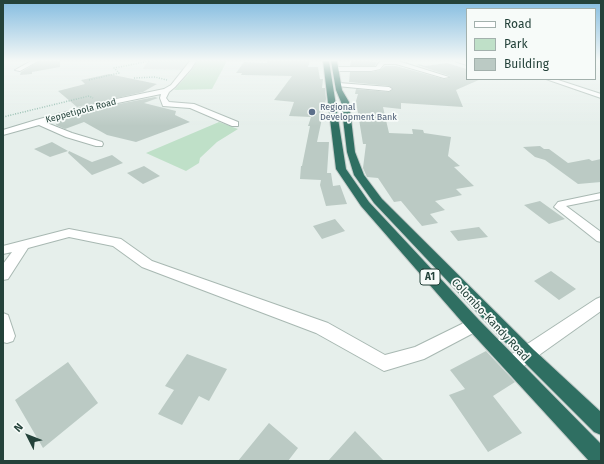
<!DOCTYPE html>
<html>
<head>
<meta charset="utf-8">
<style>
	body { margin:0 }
	#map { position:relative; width:604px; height:464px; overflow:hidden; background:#e6efeb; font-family:"Fira Sans",sans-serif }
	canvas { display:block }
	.frame { position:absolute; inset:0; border:4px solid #24423a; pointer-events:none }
	.legend { position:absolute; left:466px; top:8px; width:130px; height:72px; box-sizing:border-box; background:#f7fbf9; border:1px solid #a3b1ad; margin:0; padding:5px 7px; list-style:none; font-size:12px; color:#24423a }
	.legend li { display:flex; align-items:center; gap:8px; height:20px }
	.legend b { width:20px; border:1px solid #a3b1ad }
	.north { position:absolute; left:8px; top:416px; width:40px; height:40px; -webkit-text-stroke:3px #f7fbf9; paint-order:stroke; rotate:312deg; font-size:11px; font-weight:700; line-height:16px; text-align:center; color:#24423a }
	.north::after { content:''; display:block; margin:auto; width:14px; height:18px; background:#24423a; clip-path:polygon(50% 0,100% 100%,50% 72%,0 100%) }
</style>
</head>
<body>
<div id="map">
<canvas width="604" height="464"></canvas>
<div class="frame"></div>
<ul class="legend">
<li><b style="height:5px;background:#fff"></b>Road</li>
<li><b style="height:11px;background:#bfe0c8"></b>Park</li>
<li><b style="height:11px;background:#bbcac4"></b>Building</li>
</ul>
<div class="north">N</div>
</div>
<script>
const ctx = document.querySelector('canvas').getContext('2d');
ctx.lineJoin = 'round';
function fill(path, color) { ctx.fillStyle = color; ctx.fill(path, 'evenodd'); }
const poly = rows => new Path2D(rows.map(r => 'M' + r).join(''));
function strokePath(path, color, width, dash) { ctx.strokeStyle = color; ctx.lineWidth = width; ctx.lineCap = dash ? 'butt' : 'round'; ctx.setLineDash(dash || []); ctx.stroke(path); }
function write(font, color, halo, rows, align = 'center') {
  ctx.font = font + ' "Fira Sans",sans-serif'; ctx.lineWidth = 3.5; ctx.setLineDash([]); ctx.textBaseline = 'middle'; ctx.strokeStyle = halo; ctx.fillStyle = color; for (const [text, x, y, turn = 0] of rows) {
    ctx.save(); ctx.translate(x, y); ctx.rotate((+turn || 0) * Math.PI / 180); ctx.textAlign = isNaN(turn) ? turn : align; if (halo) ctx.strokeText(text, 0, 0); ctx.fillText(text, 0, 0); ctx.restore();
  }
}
fill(poly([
	[149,61,189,61,184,70,142,69]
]), '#d4dfda');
fill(poly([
	[197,61,227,61,212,89,174,90,191,71],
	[219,122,238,129,217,142,200,158,199,163,186,171,146,153]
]), '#bfe0c8');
fill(poly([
	[39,61,60,61,60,67,32,72,32,74,20,75,21,72],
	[267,61,310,61,308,67,318,67,320,79,323,79,322,88,325,88,326,99,317,142,329,142,327,173,331,173,333,186,340,185,347,204,326,206,320,185,321,180,300,179,301,166,302,166,310,126,308,126,311,117,289,116,294,102,274,100,292,76,241,75,242,73,236,73,244,62,267,63],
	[351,61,369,61,376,62,377,63,375,66,350,66],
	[447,63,467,69,467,79,481,79,456,90,463,107,401,103,401,109,383,107,389,133,413,134,412,129,423,130,424,133,451,137,448,156,460,166,454,167,474,186,456,189,462,195,435,201,445,210,430,214,438,223,422,226,401,201,394,202,378,178,367,177,363,168,366,144,363,144,356,101,358,94,355,94,356,89,389,92,393,89,389,86,349,82,350,72,371,72,380,70,385,66,396,66,444,79,449,78,450,76,417,65,419,64,425,66],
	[109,74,157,84,143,92,77,107,58,91,85,84,81,80],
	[155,97,158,98,144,103,176,111,175,115,190,122,136,142,107,135,84,122,65,129,56,125,57,122,103,107],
	[52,142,68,151,50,157,34,149],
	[540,146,544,149,549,149,568,163,589,159,592,161,601,159,601,182,578,184,545,160,535,157,523,147],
	[69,151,92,162,112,155,123,163,92,175,68,153],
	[144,166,160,176,143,184,127,173],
	[540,201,565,219,549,224,524,205],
	[335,219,345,231,322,239,313,226],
	[479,227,488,237,458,241,450,231],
	[551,271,576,289,559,300,534,281],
	[486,351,515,382,493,396,522,433,488,452,449,395,465,389,450,370],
	[187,354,227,369,209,401,199,396,182,425,158,414,174,390,165,386],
	[68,362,98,403,43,448,15,400],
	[269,423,298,448,288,461,238,461],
	[355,431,384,461,328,461]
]), '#bbcac4');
const minor = poly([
	[31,61,38,61,20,71,15,70,31,61],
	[190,61,196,61,191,69,175,87,169,92,166,98,169,102,194,104,238,122,238,126,232,126,190,108,163,106,160,98,161,94,103,106,47,123,72,133,102,142,103,144,102,146,96,146,66,137,39,125,3,135,3,130,36,120,102,102,164,89,171,85,190,61],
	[380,61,398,61,449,77,444,78,396,64,384,64,380,69,371,71,337,71,334,69,337,67,376,67,380,61],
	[456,61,467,61,467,65,457,62,456,61],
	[546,79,555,79,601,94,601,98,546,79],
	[339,83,389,87,392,89,389,91,337,86,337,84,339,83],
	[601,193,601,199,566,206,601,232,601,242,597,241,554,207,558,202,601,193],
	[69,229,121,239,152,261,328,323,385,355,415,347,474,318,479,320,482,325,479,330,424,359,384,371,316,333,142,267,113,246,69,237,28,248,8,279,3,280,3,264,12,252,3,254,3,246,69,229],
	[601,297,601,311,518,370,512,372,506,370,503,364,506,358,596,299,601,297],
	[3,313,8,315,15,336,13,341,7,343,3,342,3,313]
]);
const highway = poly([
	[323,61,329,61,346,169,369,202,479,320,601,444,601,461,589,461,469,330,361,206,336,169,323,61],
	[331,61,337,61,342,90,349,102,355,152,364,175,382,199,534,350,601,412,601,435,594,432,522,360,374,203,354,175,347,152,341,102,336,90,331,61]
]);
strokePath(minor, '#a8b8b2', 2);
strokePath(highway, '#c2cac8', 2);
strokePath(poly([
	[134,78,155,77,167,80],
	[89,80,119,73,114,68,150,61],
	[3,117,89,96,93,98]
]), '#86b3a5', 1.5, [1, 1.5]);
fill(minor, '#fff');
fill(highway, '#2f6f62');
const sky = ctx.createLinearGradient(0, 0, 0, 126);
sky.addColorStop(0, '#84bce0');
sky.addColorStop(0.48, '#f4f8f6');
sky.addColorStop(1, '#f4f8f600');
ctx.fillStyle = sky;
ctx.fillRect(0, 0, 604, 126);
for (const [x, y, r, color] of [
	[312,112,4,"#5c6f8a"]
]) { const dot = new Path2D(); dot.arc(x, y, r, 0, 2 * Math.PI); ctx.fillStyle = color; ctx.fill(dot); strokePath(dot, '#f7fbf9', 1.5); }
write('9px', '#4e5e75', '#f7fbf9', [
	["Regional",320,107],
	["Development Bank",320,117]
], 'left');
write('9px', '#24423a', '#f7fbf9', [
	["Keppetipola Road",81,111,-15]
]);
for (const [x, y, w] of [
	[430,277,20]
]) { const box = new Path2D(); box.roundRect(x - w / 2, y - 8, w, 16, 3); ctx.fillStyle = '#f7fbf9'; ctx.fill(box); strokePath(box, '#24423a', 1); }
write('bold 10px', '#24423a', null, [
	["A1",430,277]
]);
write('11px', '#24423a', '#f7fbf9', [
	["Colombo-Kandy Road",490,320,47]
]);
</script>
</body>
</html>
